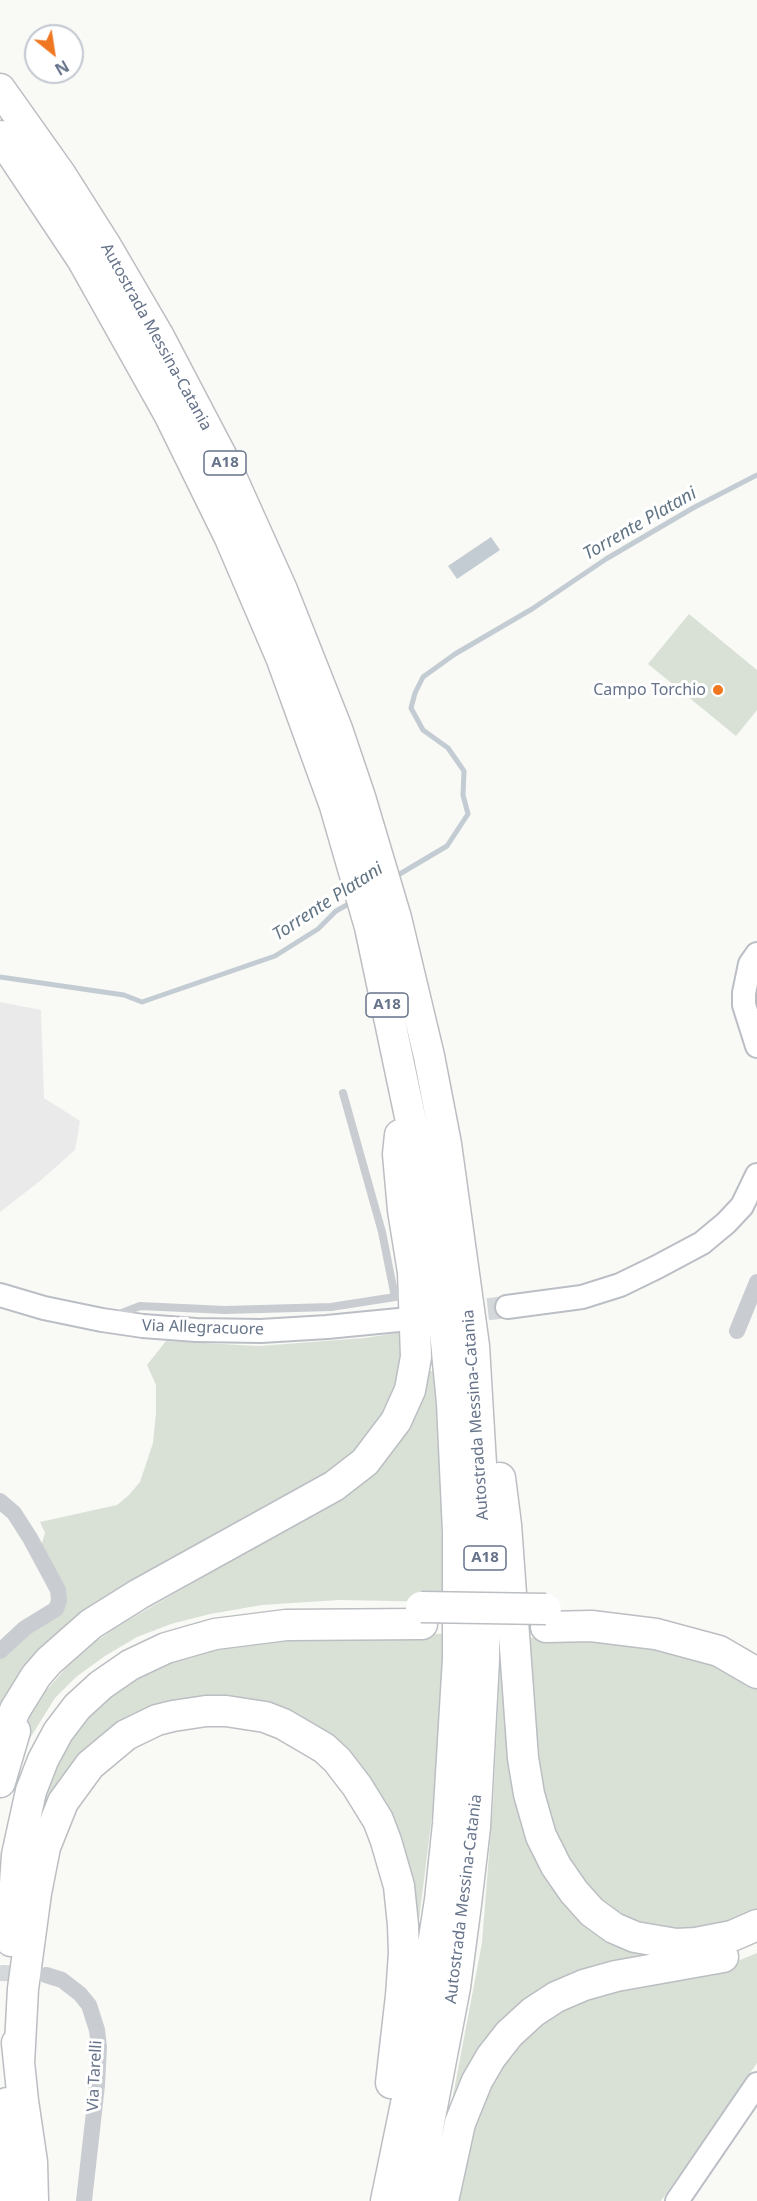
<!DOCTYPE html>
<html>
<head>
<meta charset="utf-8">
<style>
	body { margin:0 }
	#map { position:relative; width:757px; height:2201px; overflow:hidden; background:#f9f9f6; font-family:"Noto Sans",sans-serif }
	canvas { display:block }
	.north { position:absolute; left:24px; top:24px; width:60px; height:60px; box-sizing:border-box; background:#fff; border:2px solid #c2c7d0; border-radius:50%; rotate:150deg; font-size:16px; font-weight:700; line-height:24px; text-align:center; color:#66738a }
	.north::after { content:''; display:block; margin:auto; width:21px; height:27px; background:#f07620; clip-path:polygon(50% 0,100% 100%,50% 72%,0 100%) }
</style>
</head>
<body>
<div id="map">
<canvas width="757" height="2201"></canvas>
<div class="north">N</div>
</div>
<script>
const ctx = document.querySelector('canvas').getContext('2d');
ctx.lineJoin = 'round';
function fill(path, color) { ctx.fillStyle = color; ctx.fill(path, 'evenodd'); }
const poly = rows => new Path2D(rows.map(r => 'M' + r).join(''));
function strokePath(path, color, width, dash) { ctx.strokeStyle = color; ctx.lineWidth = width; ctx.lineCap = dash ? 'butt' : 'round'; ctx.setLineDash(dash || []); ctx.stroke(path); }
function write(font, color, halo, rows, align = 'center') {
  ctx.font = font + ' "Noto Sans",sans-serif'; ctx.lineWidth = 6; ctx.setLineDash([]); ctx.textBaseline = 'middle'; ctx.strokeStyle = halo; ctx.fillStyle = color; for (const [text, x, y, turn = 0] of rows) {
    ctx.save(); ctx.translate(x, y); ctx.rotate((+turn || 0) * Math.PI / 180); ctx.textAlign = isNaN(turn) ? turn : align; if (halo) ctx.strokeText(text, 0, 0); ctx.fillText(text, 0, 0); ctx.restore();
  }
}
fill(poly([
	[0,1002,41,1010,44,1098,80,1121,75,1150,40,1181,0,1212]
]), '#eaeaea');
fill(poly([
	[689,614,757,670,757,710,736,736,648,664],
	[411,1331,405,1380,356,1458,104,1606,0,1727,0,1659,13,1645,63,1611,41,1546,45,1533,40,1522,117,1505,129,1495,140,1482,153,1443,156,1413,156,1385,147,1365,166,1341,259,1346,364,1338],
	[429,1371,434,1371,441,1497,443,1602,339,1600,262,1605,210,1614,171,1624,137,1637,105,1656,76,1677,55,1698,27,1743,27,1723,38,1700,66,1668,95,1642,118,1626,339,1499,373,1474,400,1442,415,1416,426,1391],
	[504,1592,555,1881,681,1953,501,2029,433,2201,482,1943,493,1804],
	[397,1633,443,1634,440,1751,417,1936,377,1799,232,1706,98,1750,22,1926,33,1812,81,1717,136,1672,214,1643],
	[591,1636,698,1653,757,1684,757,1912,735,1926,674,1934,620,1921,578,1884,537,1790,524,1638],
	[757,1953,757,2063,661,2201,451,2201,467,2122,515,2039,567,2001,723,1967]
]), '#d9e1d7');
fill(poly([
	[491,537,500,550,457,579,448,566]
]), '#c3ccd2');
strokePath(poly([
	[393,878,447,846,468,814,463,795,464,771,448,748,423,730,411,708,415,693,423,677,455,654,532,609,606,559,693,508,757,475],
	[0,977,124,995,142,1002,275,956,318,929,336,911,354,901]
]), '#c3ccd2', 5);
strokePath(poly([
	[0,1973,30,1974]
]), '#d4d8db', 16, [16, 8]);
strokePath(poly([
	[455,1313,507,1307]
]), '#d4d8db', 22, [22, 11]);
const secondary = poly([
	[757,954,750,964,744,993,744,1005,757,1046],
	[0,1295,44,1308,102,1320,143,1326,196,1330,261,1331,327,1327,409,1319],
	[507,1307,582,1297,620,1285,657,1267,702,1243,726,1223,742,1206,757,1175],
	[677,2201,757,2084]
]);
const highway = poly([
	[0,89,61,175,106,246,158,335,224,461,282,590,337,729,360,797,396,918,429,1056,446,1144,474,1346,485,1532,484,1660,475,1827,466,1904,455,1987,414,2201],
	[0,136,82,259,169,414,230,538,281,657,335,806,370,927,427,1197,441,1290,452,1403,458,1532,458,1659,448,1824,440,1900,415,2060,386,2201],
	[500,1478,506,1525,523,1758,529,1794,541,1836,556,1866,574,1892,592,1912,614,1928,635,1937,676,1944,696,1943,732,1936,757,1925],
	[546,1627,591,1626,656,1634,719,1651,757,1673],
	[0,1748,15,1710,36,1676,49,1661,91,1624,139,1594,334,1486,365,1462,396,1421,410,1390,416,1357,413,1272,403,1210,398,1154,400,1135],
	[0,1782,15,1731],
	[11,1941,17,1855,31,1791,43,1760,58,1732,77,1707,101,1685,130,1665,166,1648,215,1634,286,1625,422,1624],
	[17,2043,23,2101,32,2162,33,2201],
	[19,2063,23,1989,36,1893,45,1847,63,1802,90,1765,126,1735,157,1720,173,1716,206,1711,226,1711,265,1717,283,1724,324,1748,337,1760,357,1786,378,1820,386,1841,399,1886,403,1925,404,1953,401,1996,391,2083],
	[7,2103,8,2201],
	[443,2201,460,2123,477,2081,491,2057,509,2034,533,2012,556,1997,584,1985,616,1976,723,1957]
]);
strokePath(secondary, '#bbbfc5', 26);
strokePath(highway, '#bbbec2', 33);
strokePath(poly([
	[114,1316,140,1306,225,1310,331,1307,395,1297,382,1232,343,1093]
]), '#c9ccd0', 8);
strokePath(poly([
	[737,1331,757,1282],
	[0,1501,14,1513,30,1538,58,1590,59,1601,56,1609,25,1628,0,1651],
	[46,1975,62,1980,80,1994,89,2005,97,2030,99,2047,97,2085,84,2201]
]), '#c9ccd0', 16);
strokePath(secondary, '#fff', 22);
strokePath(highway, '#fff', 30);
const highwayBridge = poly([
	[421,1607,546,1609]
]);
strokePath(highwayBridge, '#bbbec2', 33, []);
strokePath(highwayBridge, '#fff', 30);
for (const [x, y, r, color] of [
	[718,690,6,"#f07620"]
]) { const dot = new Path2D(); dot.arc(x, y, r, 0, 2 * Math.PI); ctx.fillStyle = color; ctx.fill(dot); strokePath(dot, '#fff', 2); }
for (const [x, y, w] of [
	[225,463,42],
	[387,1005,42],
	[485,1558,42]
]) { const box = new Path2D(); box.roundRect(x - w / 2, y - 12, w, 24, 4.5); ctx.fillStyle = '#fff'; ctx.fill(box); strokePath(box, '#66738a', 1.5); }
write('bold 15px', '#66738a', null, [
	["A18",225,463],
	["A18",387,1005],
	["A18",485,1558]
]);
write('16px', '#66738a', '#fff', [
	["Autostrada Messina-Catania",156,337,61],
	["Via Allegracuore",203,1328,2],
	["Autostrada Messina-Catania",476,1415,-94],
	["Autostrada Messina-Catania",464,1899,-83],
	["Via Tarelli",95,2076,-87]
]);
write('16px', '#66738a', '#fff', [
	["Campo Torchio",706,690]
], 'right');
write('italic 18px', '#627584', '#fff', [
	["Torrente Platani",640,524,-30],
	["Torrente Platani",328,902,-33]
]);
</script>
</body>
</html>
